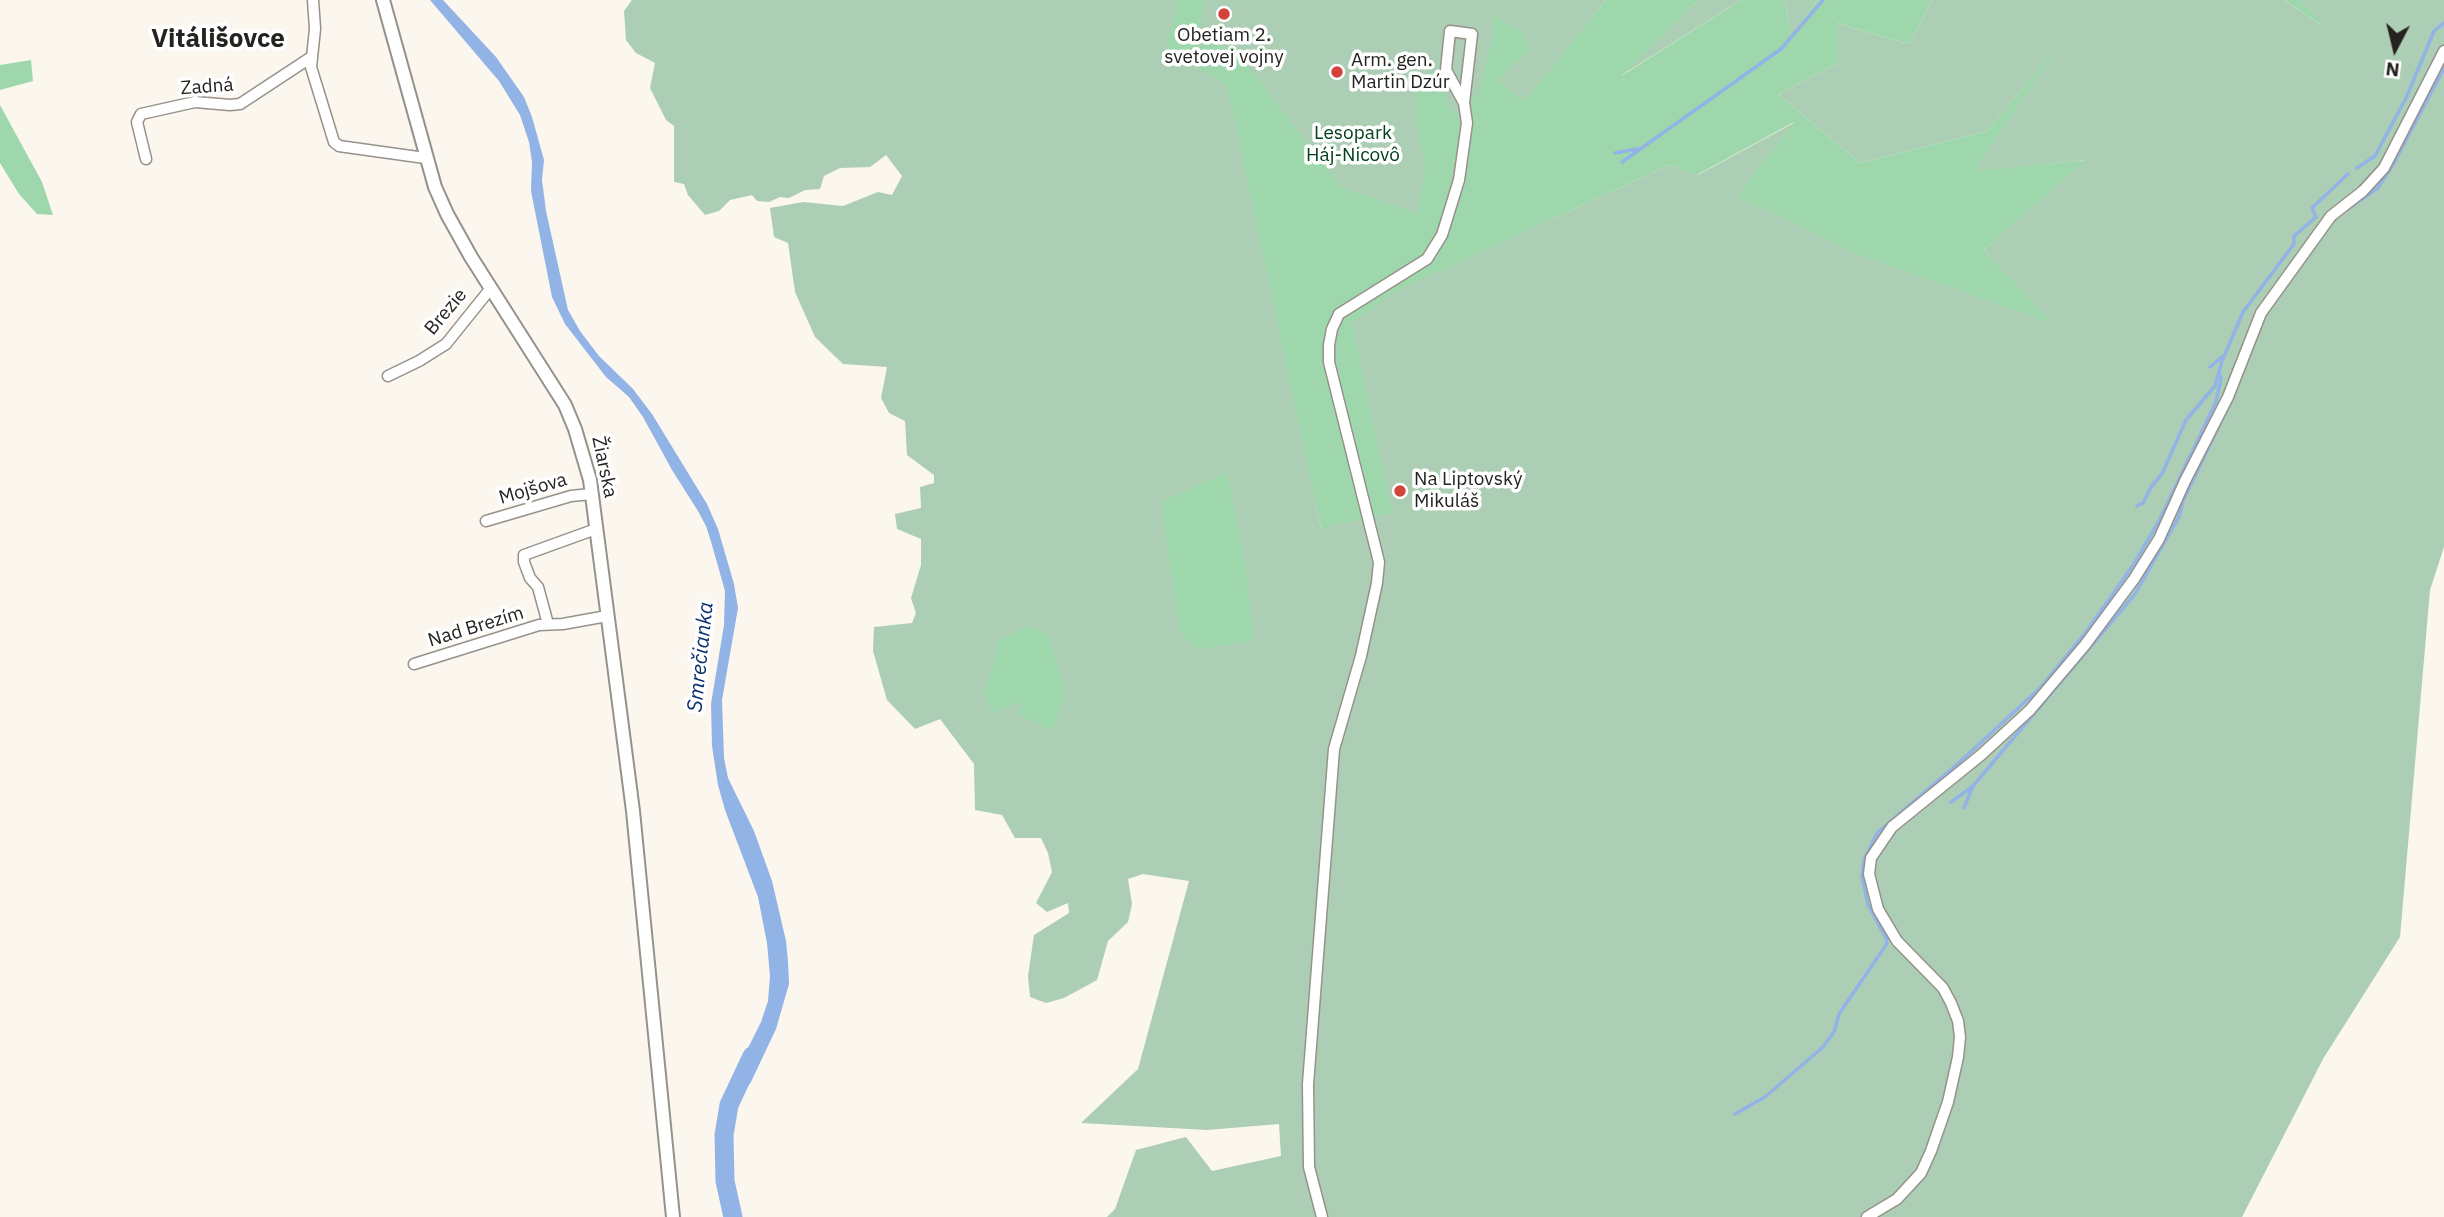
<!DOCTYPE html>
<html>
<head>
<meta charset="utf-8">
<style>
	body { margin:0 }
	#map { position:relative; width:2444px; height:1217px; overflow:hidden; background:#fbf6ee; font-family:"IBM Plex Sans",sans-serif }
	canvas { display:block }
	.north { position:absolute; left:2360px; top:14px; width:70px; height:70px; -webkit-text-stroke:5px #fff; paint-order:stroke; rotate:187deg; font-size:19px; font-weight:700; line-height:28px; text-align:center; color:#252320 }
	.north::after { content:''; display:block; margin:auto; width:24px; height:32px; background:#252320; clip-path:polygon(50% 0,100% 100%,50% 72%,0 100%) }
</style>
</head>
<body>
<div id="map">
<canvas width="2444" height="1217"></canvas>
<div class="north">N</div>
</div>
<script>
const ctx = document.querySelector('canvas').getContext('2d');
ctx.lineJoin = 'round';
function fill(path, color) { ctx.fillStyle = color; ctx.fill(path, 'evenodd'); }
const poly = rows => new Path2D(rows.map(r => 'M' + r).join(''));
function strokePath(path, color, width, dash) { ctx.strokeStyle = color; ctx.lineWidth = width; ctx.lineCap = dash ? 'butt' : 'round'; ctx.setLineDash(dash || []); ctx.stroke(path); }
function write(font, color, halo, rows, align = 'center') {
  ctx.font = font + ' "IBM Plex Sans",sans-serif'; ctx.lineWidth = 7; ctx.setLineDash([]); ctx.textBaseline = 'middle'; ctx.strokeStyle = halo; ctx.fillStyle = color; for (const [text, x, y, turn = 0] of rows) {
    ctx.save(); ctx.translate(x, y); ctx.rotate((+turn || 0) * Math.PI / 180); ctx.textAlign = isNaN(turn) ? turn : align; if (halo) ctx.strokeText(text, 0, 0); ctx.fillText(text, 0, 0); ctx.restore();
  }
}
fill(poly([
	[632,0,1606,0,1588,23,1431,275,1669,165,1698,175,1797,121,1738,195,2050,322,1984,250,2085,160,1973,172,2058,46,1987,131,1860,163,1778,94,1837,64,1837,23,1909,44,1932,0,2284,0,2323,26,2301,0,2444,0,2444,547,2430,590,2400,937,2323,1059,2242,1217,1107,1217,1115,1209,1136,1150,1186,1137,1212,1171,1281,1156,1279,1124,1207,1130,1081,1123,1138,1069,1189,881,1143,874,1128,879,1132,904,1128,922,1108,941,1097,980,1064,998,1046,1003,1030,997,1028,976,1034,935,1069,913,1068,903,1047,912,1036,903,1052,872,1048,853,1041,838,1015,838,1002,815,975,810,974,764,940,719,915,729,887,700,873,651,874,627,912,623,916,613,911,598,921,565,921,539,897,529,895,514,921,508,920,487,934,483,934,475,907,455,905,421,889,413,881,398,887,367,843,364,815,337,795,292,788,243,774,237,770,208,803,202,843,206,878,192,892,195,902,176,886,155,870,167,840,168,824,176,820,189,805,190,789,198,780,197,769,202,757,201,752,195,730,200,719,211,705,215,688,195,684,184,674,182,674,126,666,120,650,88,655,63,636,53,626,40,624,11],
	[1282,337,1356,343,1321,528],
	[1698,0,1741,0,1617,78],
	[1785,0,1817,0,1791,37]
]), '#acceb4');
fill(poly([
	[1177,0,1204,0,1199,42,1234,48,1342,188,1418,213,1425,166,1417,127,1415,83,1437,70,1449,108,1462,116,1479,91,1495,29,1491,28,1493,15,1523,33,1529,50,1497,80,1525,101,1606,0,1698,0,1621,76,1741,0,1785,0,1791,36,1817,0,1932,0,1909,44,1837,23,1837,64,1778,94,1860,163,1987,131,2065,37,1974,171,2086,160,1984,250,2052,323,1854,253,1737,196,1794,122,1697,175,1669,165,1395,292,1352,323,1392,513,1321,528,1227,85,1166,50],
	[2284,0,2301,0,2326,28],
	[31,60,33,81,0,90,0,65],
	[0,105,42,182,53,215,37,214,19,194,0,163],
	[1227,472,1245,564,1254,641,1195,650,1179,629,1161,502],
	[1030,626,1047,635,1066,690,1053,730,1019,715,1023,701,993,713,984,694,995,660,997,640]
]), '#9fd7ad');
fill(poly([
	[430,0,443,0,496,57,524,97,532,117,544,160,542,180,546,211,568,310,580,331,599,356,633,389,652,414,707,504,718,529,734,584,738,608,722,700,724,758,728,778,754,831,772,881,786,941,788,961,789,984,776,1029,750,1084,734,1076,761,1022,768,1001,770,976,767,943,758,897,725,810,718,785,712,746,711,704,724,625,725,591,712,545,706,526,698,511,672,470,643,417,629,397,606,377,565,324,552,297,531,191,532,162,529,142,520,115,499,81]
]), '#92b3e6');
strokePath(poly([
	[1615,153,1637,149],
	[1622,162,1781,49,1823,0],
	[2357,168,2375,156,2406,98,2434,31,2444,23],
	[2349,208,2378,188,2394,163,2444,68],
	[2210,367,2222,357],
	[2183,501,2228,407],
	[2137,506,2143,503,2151,487,2162,474,2186,420,2215,386,2222,361,2243,312,2294,244,2294,236,2316,217,2312,208,2348,174],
	[1951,802,1972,787],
	[1964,808,1973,786,2135,594,2179,517,2183,501],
	[1735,1114,1765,1097,1823,1047,1834,1032,1839,1014,1886,945,1887,940,1868,905,1862,877,1864,860,1877,833,1962,760,2041,687,2086,632,2134,564,2160,519,2216,402,2221,379,2219,372]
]), '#92b3e6', 3.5);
strokePath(poly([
	[733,1217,725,1181,724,1135,729,1105,752,1056]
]), '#92b3e6', 19);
const minor = poly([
	[313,0,315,29,311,67,334,142,339,146,425,158],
	[146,159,137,122,141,114,195,102,230,105,240,104,310,58],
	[388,376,419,361,446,344,491,288],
	[486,521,571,496,591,494],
	[548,624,538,587,530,578,524,562,524,555,596,529],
	[414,664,539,625,563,624,607,616],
	[1322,1217,1309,1167,1308,1084,1334,749,1361,656,1377,583,1379,562,1329,362,1329,345,1332,329,1339,314,1427,259,1442,235,1459,180,1467,123,1464,103,1472,34,1450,31,1446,70,1464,103],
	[1867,1217,1897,1199,1921,1173,1931,1151,1948,1102,1958,1057,1960,1037,1958,1021,1951,1003,1943,988,1897,941,1878,909,1869,874,1871,858,1892,827,1981,755,2030,710,2085,645,2134,579,2159,539,2185,481,2228,397,2261,313,2331,216,2363,191,2384,168,2444,51]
]);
const tertiary = poly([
	[383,0,435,187,447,214,471,257,565,405,575,429,590,480,633,811,673,1217]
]);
strokePath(minor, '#96928b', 13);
strokePath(tertiary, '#96928b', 16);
strokePath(minor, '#fff', 10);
strokePath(tertiary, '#fff', 12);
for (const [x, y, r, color] of [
	[1224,14,7,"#d24439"],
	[1337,72,7,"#d24439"],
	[1400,491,7,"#d24439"]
]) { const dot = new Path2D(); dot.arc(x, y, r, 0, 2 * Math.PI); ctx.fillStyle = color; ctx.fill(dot); strokePath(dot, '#fff', 2.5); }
write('19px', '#252320', '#fff', [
	["Obetiam 2.",1224,36,"center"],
	["svetovej vojny",1224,58,"center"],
	["Arm. gen.",1351,61],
	["Martin Dzúr",1351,83],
	["Na Liptovský",1414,480],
	["Mikuláš",1414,502]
], 'left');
write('19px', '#252320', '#fff', [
	["Zadná",207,87,-4],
	["Brezie",446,312,-50],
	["Žiarska",604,467,78],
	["Mojšova",533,489,-16],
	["Nad Brezím",476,627,-17]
]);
write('19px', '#00421d', '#fff', [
	["Lesopark",1353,134],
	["Háj-Nicovô",1353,156]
]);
write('italic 21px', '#0a316c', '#fff', [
	["Smrečianka",701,657,-84]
]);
write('bold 26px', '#252320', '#fff', [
	["Vitálišovce",218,39]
]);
</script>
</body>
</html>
